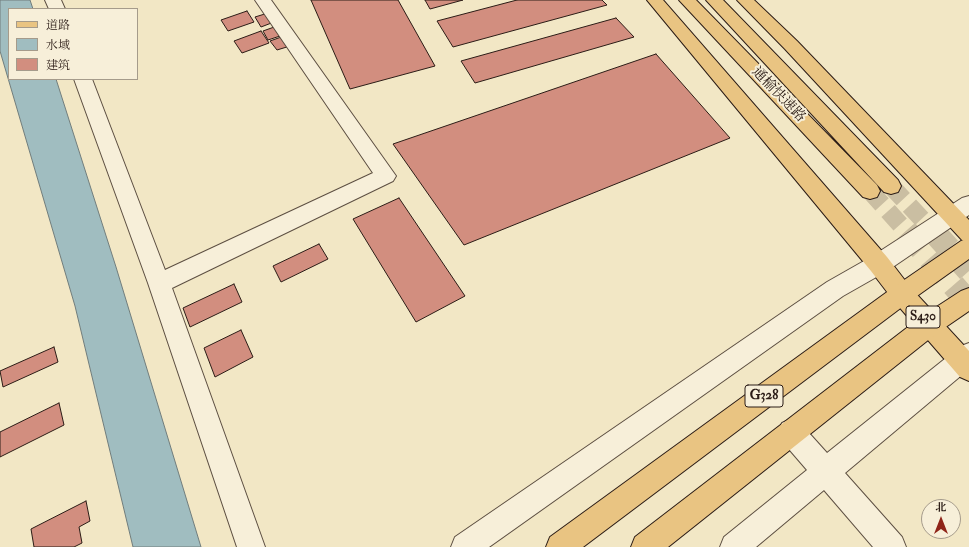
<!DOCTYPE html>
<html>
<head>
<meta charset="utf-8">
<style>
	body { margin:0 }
	#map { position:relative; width:969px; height:547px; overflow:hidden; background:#f2e7c5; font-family:"IM FELL Double Pica","Noto Serif SC",serif }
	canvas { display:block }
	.legend { position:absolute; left:8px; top:8px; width:130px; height:72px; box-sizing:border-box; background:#f7efd9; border:1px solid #a59b8b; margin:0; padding:5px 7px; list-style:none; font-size:12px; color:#2b1c16 }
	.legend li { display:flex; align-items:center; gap:8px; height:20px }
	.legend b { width:20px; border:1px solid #a59b8b }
	.north { position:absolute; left:921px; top:499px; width:40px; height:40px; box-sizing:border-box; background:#f7efd9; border:1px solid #a59b8b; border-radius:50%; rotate:0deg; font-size:11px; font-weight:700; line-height:16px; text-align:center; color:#2b1c16 }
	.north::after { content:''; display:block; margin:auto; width:14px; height:18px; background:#8f2418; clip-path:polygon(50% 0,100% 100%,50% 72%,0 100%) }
</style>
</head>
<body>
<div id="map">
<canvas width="969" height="547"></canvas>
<ul class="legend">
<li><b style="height:5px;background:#e9c482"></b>道路</li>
<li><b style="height:11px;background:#a0bdc0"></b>水域</li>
<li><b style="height:11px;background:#d28e7f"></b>建筑</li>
</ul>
<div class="north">北</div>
</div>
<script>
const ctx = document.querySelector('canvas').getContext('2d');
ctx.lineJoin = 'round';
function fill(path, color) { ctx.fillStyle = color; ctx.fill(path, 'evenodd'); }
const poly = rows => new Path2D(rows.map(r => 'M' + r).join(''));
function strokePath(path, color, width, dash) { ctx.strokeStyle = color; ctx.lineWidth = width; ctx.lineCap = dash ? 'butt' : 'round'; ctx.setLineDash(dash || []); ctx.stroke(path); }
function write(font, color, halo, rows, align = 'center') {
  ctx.font = font + ' "IM FELL Double Pica","Noto Serif SC",serif'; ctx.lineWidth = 4; ctx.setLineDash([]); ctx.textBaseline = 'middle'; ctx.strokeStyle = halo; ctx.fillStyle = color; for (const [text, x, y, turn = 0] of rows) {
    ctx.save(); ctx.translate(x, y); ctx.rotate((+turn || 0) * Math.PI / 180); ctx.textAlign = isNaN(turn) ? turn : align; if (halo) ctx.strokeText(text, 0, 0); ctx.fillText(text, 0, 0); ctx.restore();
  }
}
const water = poly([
	[0,0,30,0,33,9,9,9,9,79,56,79,116,267,201,547,133,547,75,306,0,51,0,0]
]);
fill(water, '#a0bdc0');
strokePath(water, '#717d7c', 1);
const building = poly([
	[311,0,398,0,435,66,350,89,311,0],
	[425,0,463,0,430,9,425,0],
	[517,0,602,0,607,5,453,47,437,21,517,0],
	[247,11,254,22,228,31,221,20,247,11],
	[268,13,274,22,261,27,255,17,268,13],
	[616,18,634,37,475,83,461,61,616,18],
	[277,26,283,35,268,40,263,31,277,26],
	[261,31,269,43,242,53,234,41,261,31],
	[284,36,290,46,277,50,270,41,284,36],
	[656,54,730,138,464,245,393,144,656,54],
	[399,198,465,296,416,322,353,219,399,198],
	[319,244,328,259,281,282,273,266,319,244],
	[234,284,242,302,190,327,183,308,234,284],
	[241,330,253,357,215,377,204,348,241,330],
	[54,347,58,362,3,387,0,371,54,347],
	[59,403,64,425,0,457,0,432,59,403],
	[86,501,90,521,79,527,82,543,74,547,34,547,31,529,86,501]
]);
fill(building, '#d28e7f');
strokePath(building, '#2b1c16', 1);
strokePath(poly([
	[891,186,934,232],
	[870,191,907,232]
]), '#cabea2', 18, [18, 9]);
strokePath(poly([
	[906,231,969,303],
	[933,231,969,271]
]), '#cabea2', 24, [24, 12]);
const minor = poly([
	[45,0,61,0,65,9,49,9,45,0],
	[255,0,271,0,396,176,393,181,172,288,265,547,237,547,148,283,74,79,92,79,165,270,373,173,255,0],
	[969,196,969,215,887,271,843,296,489,547,451,547,455,537,827,282,871,257,962,198,969,196],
	[969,343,969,369,845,473,902,537,906,547,873,547,824,490,756,547,720,547,724,537,807,470,782,441,778,432,782,423,791,419,800,423,827,453,961,346,969,343]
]);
const major = poly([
	[647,0,663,0,887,257,910,287,969,351,969,381,960,377,894,301,871,271,647,0],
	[737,0,754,0,797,41,969,220,969,243,962,240,785,49,737,0]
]);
const highway = poly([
	[679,0,696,0,877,185,880,191,877,197,870,199,863,197,679,0],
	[706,0,723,0,898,180,901,186,898,192,891,194,884,192,706,0],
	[969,238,969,259,910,301,583,547,546,547,550,537,894,287,961,241,969,238],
	[969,288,969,311,937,333,668,547,631,547,635,537,921,317,961,291,969,288]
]);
strokePath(minor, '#5d4f42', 2);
strokePath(major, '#2b1c16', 2);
strokePath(highway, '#2b1c16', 2);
fill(minor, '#f7efd9');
fill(major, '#e9c482');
fill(highway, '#e9c482');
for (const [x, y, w] of [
	[923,317,34],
	[764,396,38]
]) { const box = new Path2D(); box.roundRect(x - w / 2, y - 11, w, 22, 3); ctx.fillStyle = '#f7efd9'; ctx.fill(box); strokePath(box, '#2b1c16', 1); }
write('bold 13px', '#2b1c16', null, [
	["S430",923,317],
	["G328",764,396]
]);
write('14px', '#2b1c16', '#f7efd9', [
	["通榆快速路",778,95,46]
]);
</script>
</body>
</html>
